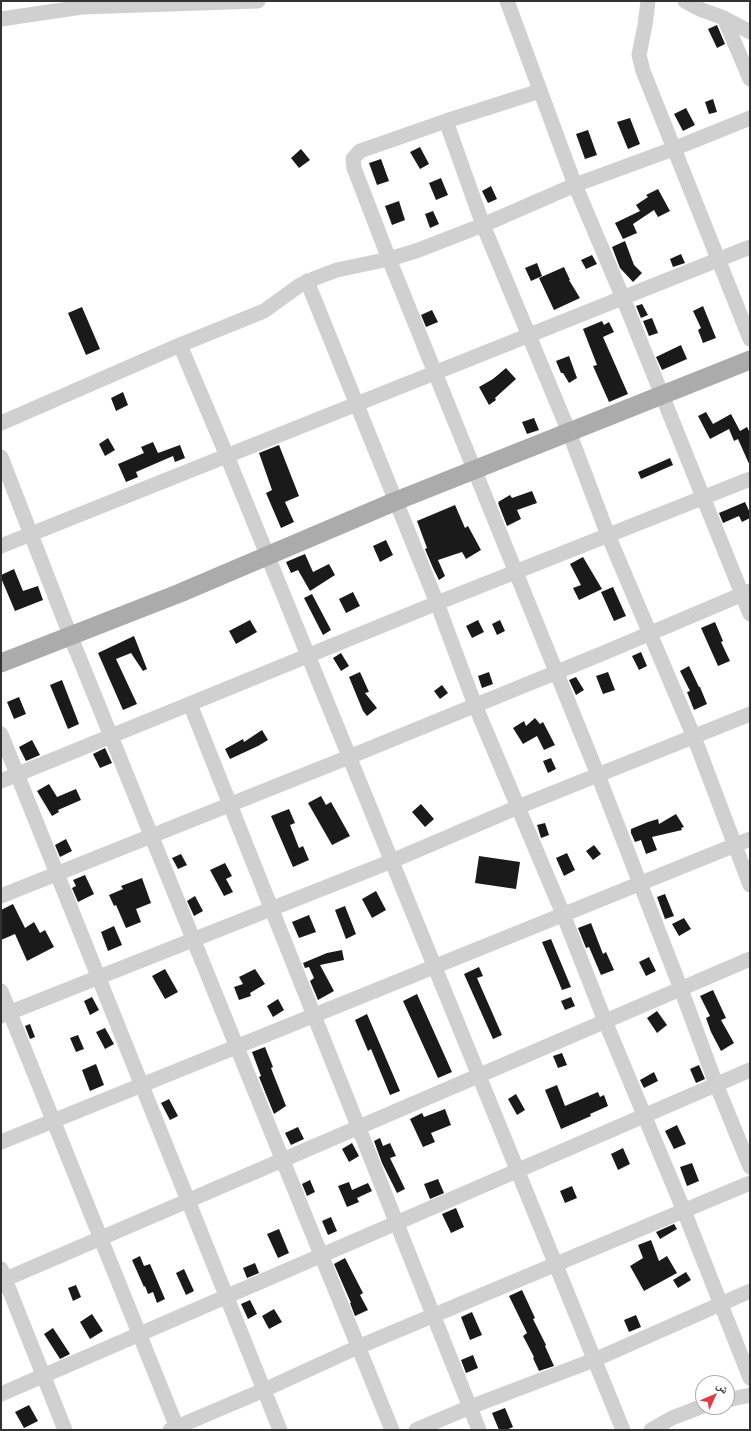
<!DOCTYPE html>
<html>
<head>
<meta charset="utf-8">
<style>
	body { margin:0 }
	#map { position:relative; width:751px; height:1431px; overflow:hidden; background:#fff; font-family:"PT Sans","Noto Naskh Arabic",sans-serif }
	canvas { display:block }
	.frame { position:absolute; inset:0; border:2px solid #333; pointer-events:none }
	.north { position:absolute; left:695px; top:1375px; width:40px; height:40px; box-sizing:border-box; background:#fff; border:1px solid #adadad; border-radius:50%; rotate:46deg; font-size:11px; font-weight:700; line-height:16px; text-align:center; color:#333 }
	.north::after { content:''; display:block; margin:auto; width:14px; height:18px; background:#e63946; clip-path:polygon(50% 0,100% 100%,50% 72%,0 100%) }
</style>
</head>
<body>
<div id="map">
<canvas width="751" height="1431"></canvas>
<div class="frame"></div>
<div class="north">ش</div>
</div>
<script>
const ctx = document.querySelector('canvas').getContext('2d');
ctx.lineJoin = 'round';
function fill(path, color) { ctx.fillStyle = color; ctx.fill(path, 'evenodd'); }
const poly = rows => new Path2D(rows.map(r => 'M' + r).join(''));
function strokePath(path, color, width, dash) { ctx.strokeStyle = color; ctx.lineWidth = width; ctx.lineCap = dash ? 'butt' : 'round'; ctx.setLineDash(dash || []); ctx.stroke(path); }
fill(poly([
	[717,25,725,44,717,48,708,29],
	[713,99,717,112,709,114,705,102],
	[686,108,695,125,683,131,674,114],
	[630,118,640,144,628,149,617,122],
	[588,130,597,155,585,159,576,134],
	[420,147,429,164,420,169,410,152],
	[301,149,310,160,299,168,291,158],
	[381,159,389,181,377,185,369,163],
	[441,178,448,195,436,200,429,183],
	[491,186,497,199,488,203,482,191],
	[658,189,670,211,658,217,654,210,633,224,637,233,623,239,615,223,640,211,636,205,648,197,646,195],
	[399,201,405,220,392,225,385,206],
	[433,211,439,224,430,228,425,214],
	[625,241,634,265,642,273,633,282,620,268,612,247],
	[681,254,685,263,673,267,670,259],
	[592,255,597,264,586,269,581,260],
	[537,263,542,276,531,281,525,268],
	[564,267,570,280,569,280,580,298,554,310,539,278],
	[642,304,648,315,641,318,636,306],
	[703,306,716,338,703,343,698,330,701,328,693,311],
	[82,307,100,349,86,355,68,313],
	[432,310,438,322,426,327,421,315],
	[652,318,658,333,649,336,643,321],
	[602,321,604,325,609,322,614,332,603,337,628,394,609,402,593,366,597,365,583,329],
	[681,345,687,359,662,370,656,357],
	[569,356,577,378,569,383,563,373,561,373,556,361],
	[506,368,516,379,495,398,496,400,489,405,479,387,493,379],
	[123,392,128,405,116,411,111,398],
	[706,412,713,424,731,414,740,431,747,427,750,433,750,466,738,439,734,441,729,429,710,439,698,416],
	[534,418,539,430,527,434,522,422],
	[108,438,115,450,105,456,99,444],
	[153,442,158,453,180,445,185,458,175,462,173,456,136,472,138,477,126,482,118,464,144,453,141,447],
	[279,445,299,496,285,502,294,522,281,528,266,493,272,490,259,453],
	[670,458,673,465,641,479,638,472],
	[532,491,537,503,517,510,521,519,507,526,498,503,499,503,498,502,510,495,512,498],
	[745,502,750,513,750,518,742,522,739,516,723,523,719,513],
	[455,505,465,528,468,526,481,550,466,559,462,552,438,560,445,576,439,580,433,568,425,549,427,548,417,521],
	[386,540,393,555,380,562,373,546],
	[305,554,313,572,329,564,335,575,310,591,298,570,291,573,286,562],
	[583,557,602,589,579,600,573,588,581,585,570,564],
	[14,569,23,591,38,586,43,600,15,611,1,578,1,575],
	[613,587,626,616,614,621,601,592],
	[353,592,360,606,346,613,339,599],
	[312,594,331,630,323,635,304,598],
	[250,620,257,632,236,644,229,631],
	[478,620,484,632,472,638,466,626],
	[500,620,505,631,497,635,492,624],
	[715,622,723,641,721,642,730,661,718,666,701,628],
	[134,636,147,669,143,671,131,653,116,659,137,704,123,710,98,653],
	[641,652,647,666,639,670,632,656],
	[341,653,349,666,341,671,333,658],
	[689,666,699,687,700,687,707,704,694,710,687,692,690,691,680,671],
	[360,672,369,692,365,693,377,708,367,716,363,711,349,677],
	[489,672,493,684,482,688,478,676],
	[608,672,615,690,603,694,596,676],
	[576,677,584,690,576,695,569,680],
	[62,680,79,724,68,729,50,685],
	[442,685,448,693,440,699,434,691],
	[19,697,26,714,14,719,7,702],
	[535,718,540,724,543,722,555,745,544,750,537,736,523,744,513,728,524,721,526,726],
	[262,730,268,740,258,746,230,759,225,749,243,739,244,742],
	[32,740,40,755,26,761,19,747],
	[105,748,112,763,100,768,93,754],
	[551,758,556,769,548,773,543,761],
	[49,784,57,797,76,789,81,800,58,810,59,812,52,816,37,791],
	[321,796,326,805,331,802,350,836,332,845,308,803],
	[421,804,434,819,425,827,412,812],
	[289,809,295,823,290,825,299,848,303,846,309,860,293,867,271,816],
	[676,814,684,827,681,828,682,830,652,837,657,850,646,854,641,840,635,842,631,833,631,829,648,822,658,819,659,824],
	[545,823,549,835,541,838,537,825],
	[66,839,72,851,60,857,55,845],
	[594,845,601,854,593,860,586,851],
	[567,853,575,870,564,876,556,858],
	[181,854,187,865,178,869,172,858],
	[479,856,520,862,516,889,475,883],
	[225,863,232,876,226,879,233,892,224,896,210,870],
	[85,875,94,894,78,902,72,888,76,886,73,880],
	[142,878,151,903,136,909,141,922,126,928,116,905,114,906,109,895,123,889,121,886],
	[376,891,386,910,372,918,362,899],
	[665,894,674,916,665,919,657,897],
	[195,896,203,911,194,916,187,901],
	[13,904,25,928,34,922,40,933,45,930,54,947,27,961,15,934,1,940,1,910],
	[345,906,356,934,346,939,335,910],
	[309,915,316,932,299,938,292,922],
	[684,918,691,929,679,936,672,924],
	[591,923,603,954,606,952,614,970,601,975,589,947,586,948,578,928],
	[114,926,122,945,108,951,101,932],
	[551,939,571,987,562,990,542,942],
	[342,950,344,960,320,965,334,991,318,1000,310,981,314,978,309,967,305,968,303,963,327,953],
	[649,957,656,971,646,976,639,962],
	[479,967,483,976,477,978,502,1035,493,1039,464,974],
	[165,969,178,992,165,999,152,976],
	[255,969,265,984,250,993,251,996,239,1000,234,987,243,984,239,977],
	[713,990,726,1018,721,1020,734,1043,721,1051,711,1032,706,1018,710,1016,700,996],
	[417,994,452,1072,438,1078,403,1001],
	[92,997,99,1010,90,1015,84,1001],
	[571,997,575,1006,565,1010,561,1001],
	[278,999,284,1010,273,1017,267,1006],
	[657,1011,667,1025,657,1033,647,1018],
	[367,1014,400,1091,390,1095,371,1049,368,1051,355,1020],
	[30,1024,35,1037,30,1039,25,1026],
	[105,1028,114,1044,105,1049,96,1032],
	[78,1035,84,1049,76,1052,70,1038],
	[265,1047,273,1067,271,1068,286,1106,274,1114,259,1077,261,1076,252,1052],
	[562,1053,567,1065,558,1068,553,1056],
	[96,1064,104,1085,90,1091,82,1070],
	[699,1065,705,1079,696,1083,690,1069],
	[654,1072,658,1081,644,1088,640,1080],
	[557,1085,565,1106,598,1092,600,1097,604,1095,608,1106,590,1114,591,1116,561,1129,545,1090],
	[516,1094,525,1110,517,1115,508,1099],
	[169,1099,178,1116,170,1120,161,1103],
	[445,1109,451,1125,431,1133,435,1142,423,1147,410,1119,422,1113,424,1117],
	[677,1125,686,1144,674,1149,665,1131],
	[298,1127,304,1139,291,1145,285,1133],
	[380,1138,383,1146,390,1143,396,1156,390,1158,405,1189,397,1193,382,1163,374,1141],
	[352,1143,359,1156,349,1162,342,1149],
	[623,1148,630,1164,618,1170,611,1154],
	[692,1163,699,1181,687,1186,680,1167],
	[438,1179,444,1193,430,1199,424,1184],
	[310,1180,315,1192,307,1196,302,1184],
	[349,1182,352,1190,368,1183,372,1191,357,1198,359,1202,347,1207,338,1186],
	[572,1186,577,1198,565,1203,560,1191],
	[456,1208,464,1227,451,1233,442,1214],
	[331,1217,337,1231,328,1235,322,1221],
	[674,1224,677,1229,660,1239,656,1232],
	[279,1229,289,1253,278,1258,267,1234],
	[651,1240,659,1261,667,1256,677,1273,644,1291,630,1266,643,1258,638,1245],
	[140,1256,144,1266,150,1264,165,1299,157,1303,153,1292,148,1294,145,1286,144,1287,132,1260],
	[345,1258,363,1293,360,1295,368,1310,355,1316,350,1303,351,1303,334,1264],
	[255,1263,259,1273,247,1278,243,1268],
	[184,1269,194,1291,186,1295,176,1273],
	[686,1272,691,1280,678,1288,673,1280],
	[76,1285,81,1297,73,1301,68,1288],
	[522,1290,535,1318,533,1319,546,1345,545,1346,554,1366,539,1371,533,1358,534,1357,523,1336,527,1333,509,1296],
	[250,1300,257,1314,248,1319,241,1304],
	[274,1309,282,1322,269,1329,262,1316],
	[472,1312,482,1335,470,1340,461,1317],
	[92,1314,103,1331,90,1339,80,1322],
	[636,1315,641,1327,629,1332,624,1320],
	[53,1328,70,1354,60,1359,44,1334],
	[473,1355,478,1368,466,1373,461,1360],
	[29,1405,38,1421,24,1428,15,1412],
	[505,1408,513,1427,506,1430,499,1430,492,1413]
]), '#1a1a1a');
strokePath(poly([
	[507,1,575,185,623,298,750,614],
	[648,1,645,25,639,55,643,71,750,339],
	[685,1,702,10,724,18,750,32],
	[724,18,750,79],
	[1,19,82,7,258,1],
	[540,91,446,121,360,151,353,159,354,168,389,259,598,775,681,989,716,1084,750,1167],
	[446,121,483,225,569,432,608,535,694,737,750,885],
	[307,281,437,603,475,705,563,914,605,1021,684,1211,750,1378],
	[180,345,227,456,623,1430],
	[1,423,180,345,264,311,300,285,318,277,337,270,389,259,416,251,483,225,575,185,673,149,750,118],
	[1,457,70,635,392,1430],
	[1,546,750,247],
	[190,704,479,1430],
	[1,734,280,1430],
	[1,781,437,603,750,479],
	[1,896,349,757,606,652,750,591],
	[1,991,178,1430],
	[1,1016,392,861,518,807,750,714],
	[1,1142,750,839],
	[1,1269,65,1430],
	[1,1281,750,959],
	[1,1394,750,1070],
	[727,1400,750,1395],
	[170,1430,264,1390,358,1347,750,1183],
	[416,1430,470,1407,594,1360,750,1291],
	[651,1430,672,1418,703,1406]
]), '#d0d0d0', 15);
strokePath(poly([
	[1,663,180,593,396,501,750,360]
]), '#ababab', 19);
</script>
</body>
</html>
